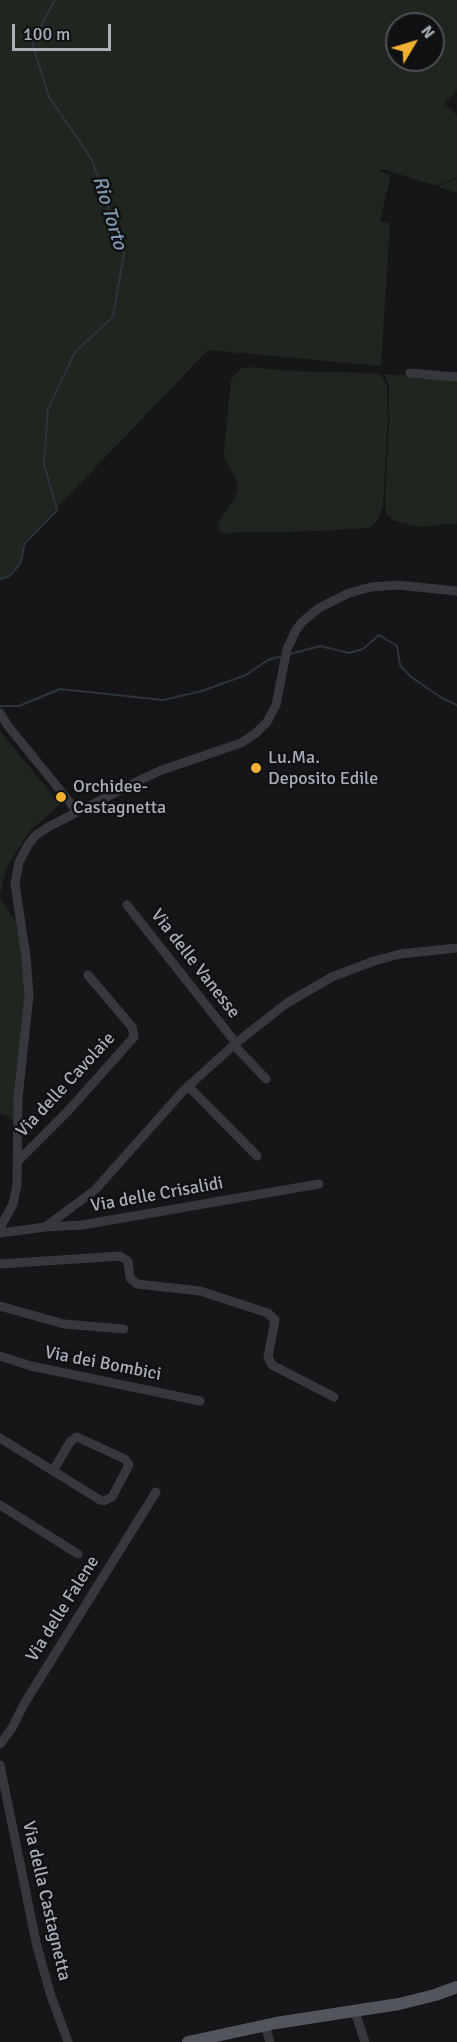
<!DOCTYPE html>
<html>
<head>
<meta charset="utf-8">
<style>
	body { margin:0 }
	#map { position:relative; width:457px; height:2042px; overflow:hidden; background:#161618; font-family:Signika,sans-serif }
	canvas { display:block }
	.north { position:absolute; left:385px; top:12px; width:60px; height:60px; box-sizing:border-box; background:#111113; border:2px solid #4d4f55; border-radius:50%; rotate:52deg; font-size:16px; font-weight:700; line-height:24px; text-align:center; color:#a8adb8 }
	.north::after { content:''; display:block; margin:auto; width:21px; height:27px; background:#f2b134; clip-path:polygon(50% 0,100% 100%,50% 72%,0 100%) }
	.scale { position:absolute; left:12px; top:24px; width:99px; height:27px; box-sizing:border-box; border:3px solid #a8adb8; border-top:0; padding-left:8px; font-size:18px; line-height:21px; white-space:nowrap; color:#a8adb8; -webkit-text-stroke:4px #111113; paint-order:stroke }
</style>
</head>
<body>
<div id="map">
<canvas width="457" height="2042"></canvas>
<div class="north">N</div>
<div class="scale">100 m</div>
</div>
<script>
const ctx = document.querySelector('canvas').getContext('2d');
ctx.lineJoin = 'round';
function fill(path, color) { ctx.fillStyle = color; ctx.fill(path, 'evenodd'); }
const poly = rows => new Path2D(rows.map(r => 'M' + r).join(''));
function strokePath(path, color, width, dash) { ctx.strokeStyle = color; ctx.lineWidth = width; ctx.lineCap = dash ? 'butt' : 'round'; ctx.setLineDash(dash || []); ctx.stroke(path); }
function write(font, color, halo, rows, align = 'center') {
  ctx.font = font + ' Signika,sans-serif'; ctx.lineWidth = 5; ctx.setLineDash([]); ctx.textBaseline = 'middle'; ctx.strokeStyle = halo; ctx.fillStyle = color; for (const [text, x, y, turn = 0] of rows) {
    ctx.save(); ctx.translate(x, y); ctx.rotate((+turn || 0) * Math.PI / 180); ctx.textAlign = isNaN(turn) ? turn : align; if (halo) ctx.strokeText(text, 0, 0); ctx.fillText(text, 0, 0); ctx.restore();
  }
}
fill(poly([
	[0,0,457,0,457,90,444,103,457,115,457,177,437,186,382,169,379,171,391,175,380,221,390,224,381,366,208,350,24,542,19,563,8,575,0,578],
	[397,24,433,24,433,60,397,60],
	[457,178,457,193,438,187],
	[247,367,293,371,373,373,382,376,387,388,388,415,383,506,377,521,373,525,368,528,319,531,222,533,219,529,219,521,235,499,238,488,236,479,225,459,224,450,231,379,240,369],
	[385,374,457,379,457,523,421,527,394,521,387,514,385,505,389,416,389,388],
	[0,731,60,804,29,832,7,867,0,894],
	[0,898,16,922,25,972,25,994,14,1119,11,1120,6,1115,0,1114]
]), '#1e261f');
strokePath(poly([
	[0,579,9,576,20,564,25,543,57,510,44,464,48,409,75,352,113,317,124,253,92,160,49,97,32,43,55,0],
	[290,654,320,646,349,653,363,649,379,635,397,646,400,665,411,677,442,698,457,705],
	[0,706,19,706,60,689,163,700,202,691,246,675,268,660,282,656]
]), '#2c353c', 2);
strokePath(poly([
	[410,373,457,377],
	[0,713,8,726,77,811],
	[127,905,236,1043],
	[234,1045,266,1079],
	[188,1086,257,1156],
	[18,1161,68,1111,134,1037,132,1027,88,975],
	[45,1227,95,1190,184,1090,236,1043,287,1003,332,977,374,961,400,954,457,948],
	[0,1228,13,1204,17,1185,18,1098,29,995,26,957,15,884,19,862,28,845,36,835,50,826,142,779,162,770,241,743,256,733,267,722,276,705,287,649,296,630,302,622,319,608,349,593,371,587,397,585,457,591],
	[0,1233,45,1227,82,1225,319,1184],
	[0,1264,120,1256,128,1261,130,1278,137,1284,200,1291,268,1313,275,1320,268,1357,272,1365,334,1397],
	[0,1306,64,1324,124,1329],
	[0,1356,31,1366,200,1401],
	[0,1438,100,1500,104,1501,112,1497,129,1465,125,1459,77,1437,70,1442,53,1471],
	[0,1505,78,1554],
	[0,1744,12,1728,24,1704,156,1492],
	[0,1765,36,1942,50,1993,68,2042],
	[355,2012,365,2042],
	[265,2025,270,2042]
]), '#37383d', 9);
strokePath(poly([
	[188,2042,276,2023,399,2004,435,1995,457,1987]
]), '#53555c', 12);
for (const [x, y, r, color] of [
	[256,768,6,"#f2b134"],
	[61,797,6,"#f2b134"]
]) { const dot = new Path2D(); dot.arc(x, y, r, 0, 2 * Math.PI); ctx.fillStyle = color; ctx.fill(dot); strokePath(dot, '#111113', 2); }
write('18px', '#a8adb8', '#111113', [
	["Lu.Ma.",268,758],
	["Deposito Edile",268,779],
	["Orchidee-",73,787],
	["Castagnetta",73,808]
], 'left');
write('18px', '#a8adb8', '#111113', [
	["Via delle Vanesse",195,964,52],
	["Via delle Cavolaie",66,1085,-47],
	["Via delle Crisalidi",157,1195,-10],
	["Via dei Bombici",103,1364,11],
	["Via delle Falene",63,1609,-58],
	["Via della Castagnetta",46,1901,77]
]);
write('italic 20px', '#7f9bb3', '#111113', [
	["Rio Torto",109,213,73]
]);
</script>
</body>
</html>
